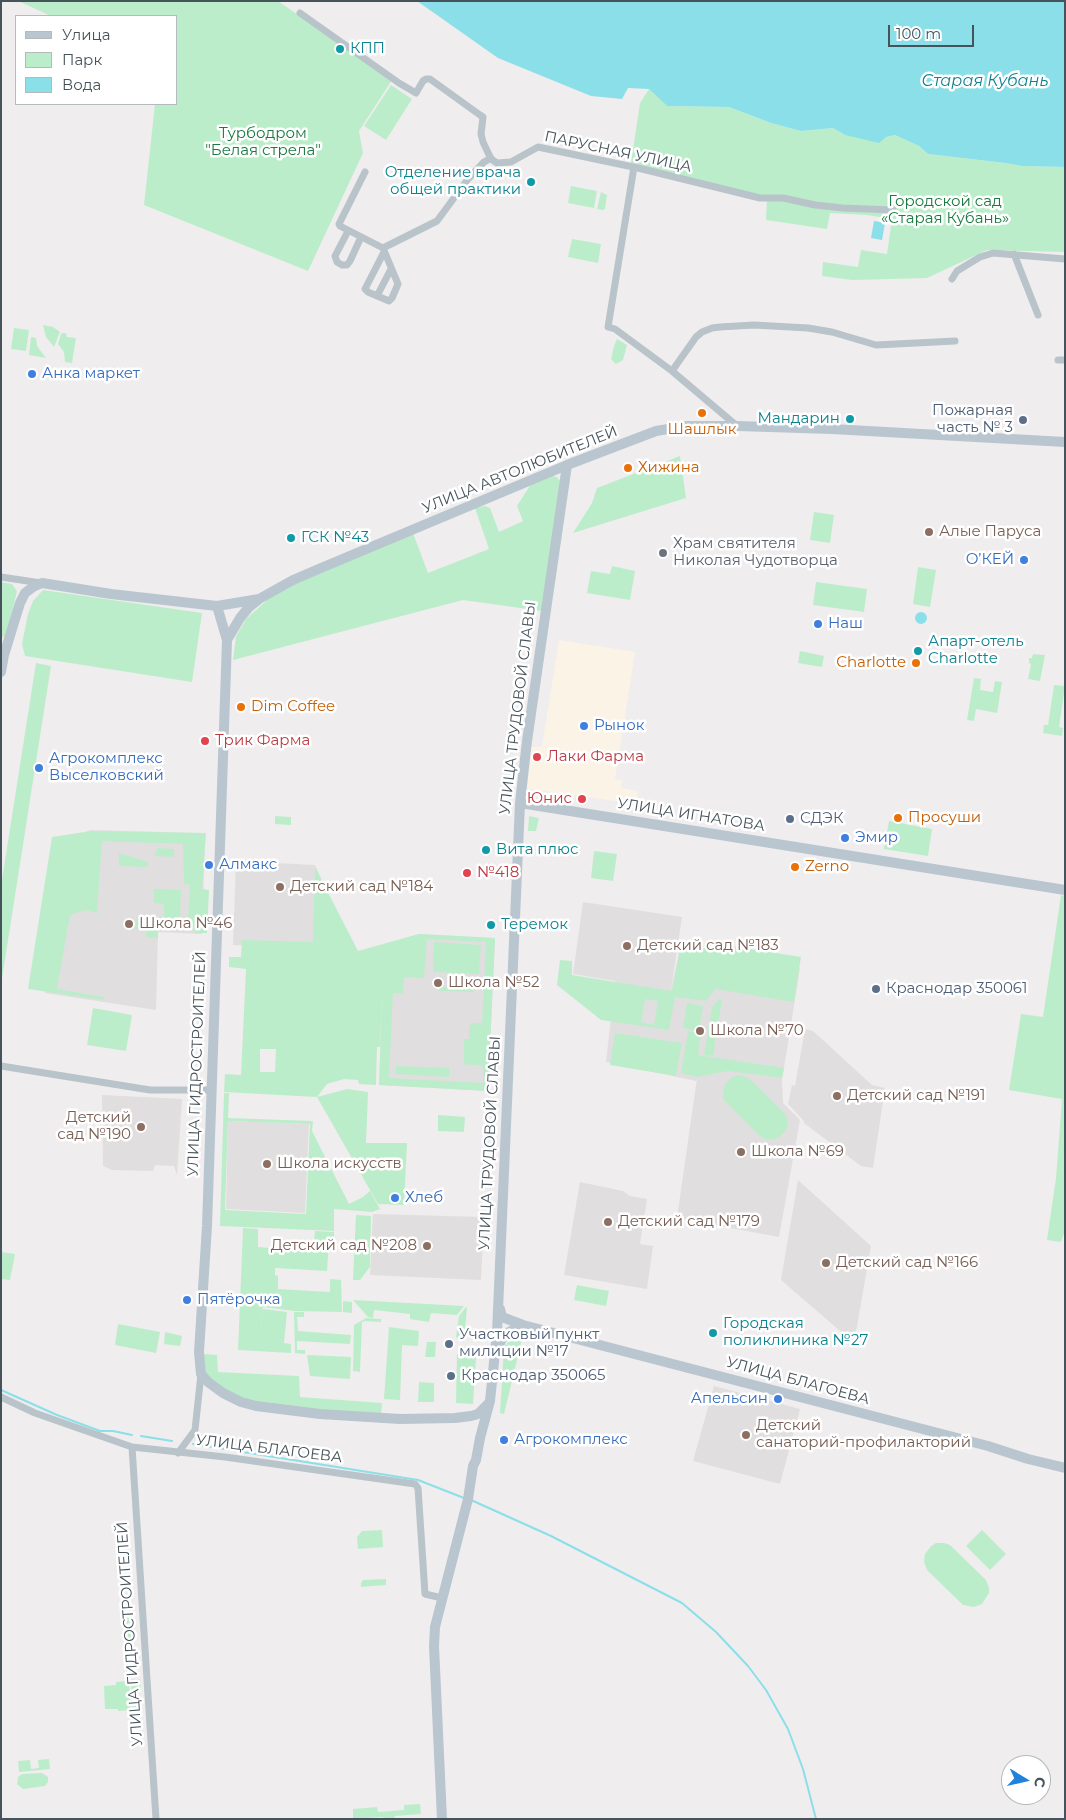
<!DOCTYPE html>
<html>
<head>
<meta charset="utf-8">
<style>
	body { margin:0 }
	#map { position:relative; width:1066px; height:1820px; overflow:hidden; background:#f0edee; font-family:Montserrat,sans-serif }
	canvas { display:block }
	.frame { position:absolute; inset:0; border:2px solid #46535a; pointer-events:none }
	.legend { position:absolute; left:15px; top:15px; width:162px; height:90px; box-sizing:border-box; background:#fff; border:1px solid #b5babd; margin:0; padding:6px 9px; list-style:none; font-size:15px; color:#46535a }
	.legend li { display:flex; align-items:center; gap:10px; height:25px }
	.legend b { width:25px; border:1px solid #b5babd }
	.north { position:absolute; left:1001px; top:1755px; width:50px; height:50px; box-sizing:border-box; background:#fff; border:1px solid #b5babd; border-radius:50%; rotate:99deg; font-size:14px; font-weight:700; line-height:20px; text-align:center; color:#46535a }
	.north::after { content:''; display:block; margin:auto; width:18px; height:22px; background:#1e83d9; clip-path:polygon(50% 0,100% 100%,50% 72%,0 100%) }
	.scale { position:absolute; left:888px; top:25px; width:86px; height:22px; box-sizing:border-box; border:2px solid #46535a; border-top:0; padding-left:6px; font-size:15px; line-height:18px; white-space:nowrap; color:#46535a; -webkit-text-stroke:4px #fff; paint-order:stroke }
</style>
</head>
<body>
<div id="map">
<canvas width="1066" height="1820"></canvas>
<div class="frame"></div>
<ul class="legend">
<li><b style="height:6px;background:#b9c6cf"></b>Улица</li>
<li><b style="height:14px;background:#bcedca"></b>Парк</li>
<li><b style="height:14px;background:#8bdfe9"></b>Вода</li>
</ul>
<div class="north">С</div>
<div class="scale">100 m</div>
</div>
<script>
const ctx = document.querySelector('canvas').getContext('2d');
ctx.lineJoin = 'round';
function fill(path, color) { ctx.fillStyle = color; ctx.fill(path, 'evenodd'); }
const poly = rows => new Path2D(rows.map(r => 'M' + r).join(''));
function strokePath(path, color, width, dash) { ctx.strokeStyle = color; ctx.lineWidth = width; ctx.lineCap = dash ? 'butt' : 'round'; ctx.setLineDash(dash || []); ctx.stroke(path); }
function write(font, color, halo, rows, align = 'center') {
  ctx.font = font + ' Montserrat,sans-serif'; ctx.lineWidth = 5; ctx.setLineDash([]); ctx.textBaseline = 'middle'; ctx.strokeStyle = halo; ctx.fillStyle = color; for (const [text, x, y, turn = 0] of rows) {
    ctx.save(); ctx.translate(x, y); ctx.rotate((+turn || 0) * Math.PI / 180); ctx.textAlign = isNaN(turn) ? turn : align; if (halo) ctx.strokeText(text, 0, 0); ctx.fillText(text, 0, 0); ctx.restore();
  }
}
fill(poly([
	[559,640,635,652,615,779,622,781,621,788,638,791,636,804,525,788,531,747,542,747]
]), '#fbf3e6');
fill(poly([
	[90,830,200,833,200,838,205,839,202,934,158,932,156,1010,45,993,70,839],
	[236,861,315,865,335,909,333,950,233,945],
	[583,902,682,917,671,990,680,948,800,968,782,1080,783,1103,800,1120,779,1237,677,1218,697,1078,696,1081,606,1062,615,981,573,974],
	[419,934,495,938,488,1091,379,1085,384,944],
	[805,1029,813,1031,872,1085,885,1088,873,1168,861,1166,804,1123,804,1121,788,1104,792,1085,795,1086],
	[102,1095,182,1099,177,1175,174,1166,155,1165,153,1171,112,1170,103,1166],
	[228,1121,309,1124,305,1213,226,1209],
	[798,1180,871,1246,854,1343,781,1280],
	[580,1182,623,1191,630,1196,647,1199,640,1244,653,1246,647,1289,564,1275],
	[373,1214,484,1217,481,1280,370,1275],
	[714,1386,800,1409,780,1484,693,1461]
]), '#e1dedf');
fill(poly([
	[18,1,278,1,392,80,359,131,363,153,308,271,144,205,155,104,176,104,176,16,51,16],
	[391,85,412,99,386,140,364,126],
	[649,89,667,106,729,107,771,123,801,131,833,128,845,135,886,137,895,135,919,146,928,154,1005,163,1022,166,1065,167,1065,252,987,250,927,278,852,280,822,276,823,262,858,267,861,250,887,254,892,219,867,215,830,213,827,229,766,220,767,198,631,163,640,103],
	[571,186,597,191,594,208,568,203],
	[601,192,607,195,605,209,603,210,597,209],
	[572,239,601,244,598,263,568,257],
	[43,325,53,327,60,332,54,347,46,337],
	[14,328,29,330,26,351,11,349],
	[63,333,66,333,67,337,76,338,72,363,65,362,64,352,58,344,61,334],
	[31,337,36,338,37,346,46,358,29,355],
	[617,339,627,345,623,360,616,364,611,359,614,346],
	[680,456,686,498,573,533,592,503,597,488],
	[551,476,557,477,560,481,542,611,463,600,233,660,236,636,246,619,276,592,413,533,428,573,489,549,475,508,485,506,490,508,499,532,523,521,517,506,531,484],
	[814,512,834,515,830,543,810,540],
	[612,566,635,571,630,600,587,593,591,571,610,574],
	[918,567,936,570,930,607,913,604],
	[1,582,12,584,17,591,7,634,1,639],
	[816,582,867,589,864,612,813,605],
	[43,590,202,613,192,682,25,656,22,644,28,614,33,601],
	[800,651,824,656,822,667,798,663],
	[1033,654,1045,655,1040,681,1028,679,1031,664,1029,663,1029,658,1032,658],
	[36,663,51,666,1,985,1,886],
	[974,678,981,679,980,690,993,692,995,681,1002,682,997,713,976,709,974,721,967,720],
	[1054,685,1065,686,1059,727,1063,728,1062,736,1043,733,1044,725,1048,725],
	[275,816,291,817,291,825,275,824],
	[529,816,539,818,536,831,528,831],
	[889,821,932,829,928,856,884,849],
	[91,831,206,833,202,889,209,890,207,933,196,933,191,928,191,919,188,917,190,885,184,884,183,844,102,841,97,913,85,910,70,915,57,989,104,997,103,1000,28,989,52,837],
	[158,848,174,849,174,857,154,856],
	[594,851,617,854,613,881,591,878],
	[119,853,148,862,148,867,119,866],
	[315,867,358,951,419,934,495,938,488,1091,379,1085,383,970,380,1047,377,1047,376,1085,359,1084,358,1080,344,1079,327,1084,317,1097,224,1092,225,1074,241,1075,246,969,229,967,229,957,241,957,242,940,313,942],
	[427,939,486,942,482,1023,473,1023,469,1026,469,1039,464,1039,464,1064,483,1066,483,1083,389,1078,393,993,403,993,404,977,424,978],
	[260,1049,276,1049,275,1072,260,1072],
	[154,889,181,890,180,924,170,923,169,928,158,927,158,938,146,937,147,931,135,929,137,917,164,917,164,904,154,903],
	[1061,895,1065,896,1065,1230,1061,1242,1047,1240,1056,1178,1062,1099,1009,1090,1021,1014,1043,1017],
	[434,942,481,945,479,974,433,972],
	[705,942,801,957,794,1002,715,989,706,1001,675,997,669,1030,601,1020,557,985,560,960,572,961,572,975,672,991,680,949,703,952],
	[645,999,658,1001,654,1025,641,1022],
	[440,987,474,987,474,992,439,991],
	[719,999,722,1000,713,1056,704,1055,712,1007],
	[687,1003,703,1006,699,1031,683,1028],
	[93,1008,132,1015,126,1051,87,1045],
	[688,1031,701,1033,698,1055,784,1068,782,1078,728,1071,697,1077,681,1073],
	[615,1033,682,1043,676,1076,610,1065],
	[396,1066,449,1068,449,1077,395,1074],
	[740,1075,751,1080,786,1115,788,1123,787,1129,778,1138,770,1140,762,1138,724,1100,723,1092,725,1084,732,1077],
	[347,1089,368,1092,366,1143,407,1143,404,1205,378,1204,317,1097],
	[224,1093,229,1093,228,1118,313,1121,312,1131,349,1204,363,1197,370,1191,380,1209,372,1212,334,1209,334,1231,220,1226],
	[228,1121,310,1124,306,1214,225,1210],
	[438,1115,465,1117,464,1132,438,1131],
	[356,1215,371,1216,370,1267,360,1280,353,1280],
	[243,1228,258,1229,258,1247,313,1251,315,1231,334,1232,334,1243,329,1243,327,1271,275,1268,275,1275,278,1276,278,1289,330,1292,330,1279,341,1280,342,1312,294,1311,263,1307,260,1340,263,1309,287,1312,284,1343,291,1344,291,1353,238,1350],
	[1,1252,15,1254,10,1280,1,1279],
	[577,1285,609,1291,606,1306,574,1300],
	[353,1300,464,1306,457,1315,431,1313,429,1322,410,1319,410,1314,374,1310,373,1318,368,1317],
	[343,1301,352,1302,352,1313,343,1312],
	[466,1307,467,1307,464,1342,456,1337,459,1316],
	[294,1312,304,1312,304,1317,297,1317,298,1331,351,1335,350,1344,297,1341,297,1350,305,1350,305,1354,295,1353],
	[366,1318,381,1319,381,1322,365,1321,362,1322,360,1372,353,1371,354,1325],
	[118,1324,160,1332,156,1353,115,1345],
	[389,1327,419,1331,418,1346,402,1345,400,1400,384,1399],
	[520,1331,524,1331,504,1414,500,1413,504,1347,516,1333],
	[165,1332,182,1336,180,1346,164,1344],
	[427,1342,436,1342,435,1357,425,1357],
	[204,1354,217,1355,218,1372,299,1376,300,1397,382,1403,381,1417,287,1408,231,1397,206,1376],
	[457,1354,476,1357,473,1404,456,1403],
	[307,1355,351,1357,350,1379,310,1376],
	[419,1382,434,1383,434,1402,418,1402],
	[382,1530,383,1547,358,1549,357,1537,362,1531],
	[982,1530,1006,1554,990,1570,966,1546],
	[936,1543,944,1543,950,1545,986,1580,989,1588,989,1593,982,1604,974,1607,963,1605,927,1570,924,1562,925,1554,931,1546],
	[386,1579,386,1585,361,1587,361,1583,363,1580],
	[125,1618,134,1618,134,1622,128,1623,129,1629,135,1629,135,1639,127,1639],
	[131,1679,140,1679,141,1691,137,1694,132,1695],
	[129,1681,131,1710,118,1711,118,1709,105,1709,104,1686,116,1685,116,1682],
	[132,1696,137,1696,142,1699,142,1711,133,1712],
	[49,1759,50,1769,19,1772,18,1761,30,1760,31,1769,39,1768,38,1760],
	[42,1773,48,1777,48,1782,45,1786,23,1789,17,1784,18,1777,22,1774],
	[420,1804,421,1814,395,1816,394,1819,383,1819,383,1817,353,1819,353,1809,377,1807,378,1812,404,1810,404,1805]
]), '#bcedca');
fill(poly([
	[417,1,1065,1,1065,167,1022,166,1005,163,928,154,919,146,895,135,886,137,879,143,845,135,833,128,801,131,771,123,729,107,667,106,649,89,628,88,622,99,591,96,498,58],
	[874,221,885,223,882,240,871,238],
	'915 618a6 6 0 1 1 12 0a6 6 0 1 1-12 0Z'
]), '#8bdfe9');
strokePath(poly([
	[1,1390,57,1415,92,1428,100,1431,113,1431,132,1435],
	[141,1436,172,1441],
	[193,1444,418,1480,464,1498],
	[471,1500,551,1536,682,1603,716,1632,748,1666,766,1690,788,1729,803,1769,816,1819]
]), '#8bdfe9', 2);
strokePath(poly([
	[300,13,399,83,416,93,423,81,426,79,430,79,480,115,483,117,481,134,483,142,491,159,497,163,511,162,538,147,638,168,760,198,783,198,815,205,843,208,893,210],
	[634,167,608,327,615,329,672,371,737,426],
	[365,172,339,224,340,226,383,248],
	[348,231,335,256,337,262,342,265,347,265,350,261,361,237],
	[384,252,365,289,368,292,389,301,392,298,398,284,383,248,437,221,468,179,484,162,491,158],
	[1014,254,1038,315],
	[952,279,957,271,980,257,993,253,1065,259],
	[377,296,391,269],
	[1058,360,1065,360],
	[672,371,696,337,702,332,712,328,720,327,754,325,808,328,832,332,876,345,955,341],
	[1,577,41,583],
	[1,1066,150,1090,211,1090],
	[1,1397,35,1413,132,1447,225,1457,415,1484,418,1488,425,1594,442,1598],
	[132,1447,156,1819],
	[178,1453,195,1430,201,1374]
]), '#b9c3ca', 7);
strokePath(poly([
	[217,606,227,640,207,1226,199,1352,201,1374,208,1382,223,1393,241,1402,256,1406,320,1414,400,1419,455,1418,471,1416,478,1414,489,1403],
	[227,640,240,618,249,607,258,600],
	[1,672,4,655,20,603,25,593,33,587,42,583,111,594,217,606,259,599,293,580,321,568,567,465,656,431,686,426,737,426,832,429,1065,442],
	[520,803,1065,890],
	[500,1309,502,1317,523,1325,988,1446,1028,1459,1065,1468],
	[498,1347,503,1337,509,1332,523,1325],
	[442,1819,434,1646,435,1627,468,1499,473,1466,476,1460,480,1438,490,1401,497,1333,520,803,527,741,567,465]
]), '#b9c6cf', 10);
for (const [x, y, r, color] of [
	[340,49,5,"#0f9aa8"],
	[531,182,5,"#0f9aa8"],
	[32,374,5,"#3f7fe0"],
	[702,413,5,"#e8710a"],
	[850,419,5,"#0f9aa8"],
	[1023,420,5,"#5c6f8a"],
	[628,468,5,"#e8710a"],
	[929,532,5,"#8d6e63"],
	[291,538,5,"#0f9aa8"],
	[663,553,5,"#6b7280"],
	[1024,560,5,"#3f7fe0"],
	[818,624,5,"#3f7fe0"],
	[918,651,5,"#0f9aa8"],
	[916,663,5,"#e8710a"],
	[241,707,5,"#e8710a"],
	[584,726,5,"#3f7fe0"],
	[205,741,5,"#e0444e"],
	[537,757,5,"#e0444e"],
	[39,768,5,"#3f7fe0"],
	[582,799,5,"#e0444e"],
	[898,818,5,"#e8710a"],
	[790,819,5,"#5c6f8a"],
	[845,838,5,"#3f7fe0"],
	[486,850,5,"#0f9aa8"],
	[209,865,5,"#3f7fe0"],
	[795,867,5,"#e8710a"],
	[467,873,5,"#e0444e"],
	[280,887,5,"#8d6e63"],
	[129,924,5,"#8d6e63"],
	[491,925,5,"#0f9aa8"],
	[627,946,5,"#8d6e63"],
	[438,983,5,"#8d6e63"],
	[876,989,5,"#5c6f8a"],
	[700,1031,5,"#8d6e63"],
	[837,1096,5,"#8d6e63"],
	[141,1127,5,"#8d6e63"],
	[741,1152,5,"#8d6e63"],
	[267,1164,5,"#8d6e63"],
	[395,1198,5,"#3f7fe0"],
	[608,1222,5,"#8d6e63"],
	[427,1246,5,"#8d6e63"],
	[826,1263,5,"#8d6e63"],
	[187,1300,5,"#3f7fe0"],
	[713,1333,5,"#0f9aa8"],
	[449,1344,5,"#5c6f8a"],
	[451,1376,5,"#5c6f8a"],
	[778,1399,5,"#3f7fe0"],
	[746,1435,5,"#8d6e63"],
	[504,1440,5,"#3f7fe0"]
]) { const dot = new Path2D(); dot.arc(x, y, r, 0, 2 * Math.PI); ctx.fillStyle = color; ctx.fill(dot); strokePath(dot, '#fff', 2); }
write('15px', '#0d838f', '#fff', [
	["КПП",350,49],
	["Отделение врача",521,173,"right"],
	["общей практики",521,190,"right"],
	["Мандарин",840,419,"right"],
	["ГСК №43",301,538],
	["Апарт-отель",928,642],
	["Charlotte",928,659],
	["Вита плюс",496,850],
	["Теремок",501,925],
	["Городская",723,1324],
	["поликлиника №27",723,1341]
], 'left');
write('15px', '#19793f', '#fff', [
	["Турбодром",263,134],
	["\"Белая стрела\"",263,151],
	["Городской сад",945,202],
	["«Старая Кубань»",945,219]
]);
write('15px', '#46535a', '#fff', [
	["ПАРУСНАЯ УЛИЦА",618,152,12],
	["УЛИЦА АВТОЛЮБИТЕЛЕЙ",520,470,-22],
	["УЛИЦА ТРУДОВОЙ СЛАВЫ",518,708,-83],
	["УЛИЦА ИГНАТОВА",691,815,9],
	["УЛИЦА ГИДРОСТРОИТЕЛЕЙ",197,1064,-88],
	["УЛИЦА ТРУДОВОЙ СЛАВЫ",490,1143,-87],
	["УЛИЦА БЛАГОЕВА",798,1381,15],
	["УЛИЦА БЛАГОЕВА",269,1449,7],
	["УЛИЦА ГИДРОСТРОИТЕЛЕЙ",130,1634,-94]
]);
write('15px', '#366cbe', '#fff', [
	["Анка маркет",42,374],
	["О’КЕЙ",1014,560,"right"],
	["Наш",828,624],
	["Рынок",594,726],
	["Агрокомплекс",49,759],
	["Выселковский",49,776],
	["Эмир",855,838],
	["Алмакс",219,865],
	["Хлеб",405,1198],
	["Пятёрочка",197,1300],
	["Апельсин",768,1399,"right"],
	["Агрокомплекс",514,1440]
], 'left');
write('15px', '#4e5e75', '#fff', [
	["Пожарная",1013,411,"right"],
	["часть № 3",1013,428,"right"],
	["СДЭК",800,819],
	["Краснодар 350061",886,989],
	["Участковый пункт",459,1335],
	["милиции №17",459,1352],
	["Краснодар 350065",461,1376]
], 'left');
write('15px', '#c56008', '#fff', [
	["Шашлык",702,430,"center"],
	["Хижина",638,468],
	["Charlotte",906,663,"right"],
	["Dim Coffee",251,707],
	["Просуши",908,818],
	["Zerno",805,867]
], 'left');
write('15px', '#785e54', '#fff', [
	["Алые Паруса",939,532],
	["Детский сад №184",290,887],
	["Школа №46",139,924],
	["Детский сад №183",637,946],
	["Школа №52",448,983],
	["Школа №70",710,1031],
	["Детский сад №191",847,1096],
	["Детский",131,1118,"right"],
	["сад №190",131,1135,"right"],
	["Школа №69",751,1152],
	["Школа искусств",277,1164],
	["Детский сад №179",618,1222],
	["Детский сад №208",417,1246,"right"],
	["Детский сад №166",836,1263],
	["Детский",756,1426],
	["санаторий-профилакторий",756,1443]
], 'left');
write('15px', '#5b616d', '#fff', [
	["Храм святителя",673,544],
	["Николая Чудотворца",673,561]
], 'left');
write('15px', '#be3a42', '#fff', [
	["Трик Фарма",215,741],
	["Лаки Фарма",547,757],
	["Юнис",572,799,"right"],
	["№418",477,873]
], 'left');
write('italic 16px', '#11808d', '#fff', [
	["Старая Кубань",985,81]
]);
</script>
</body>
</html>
